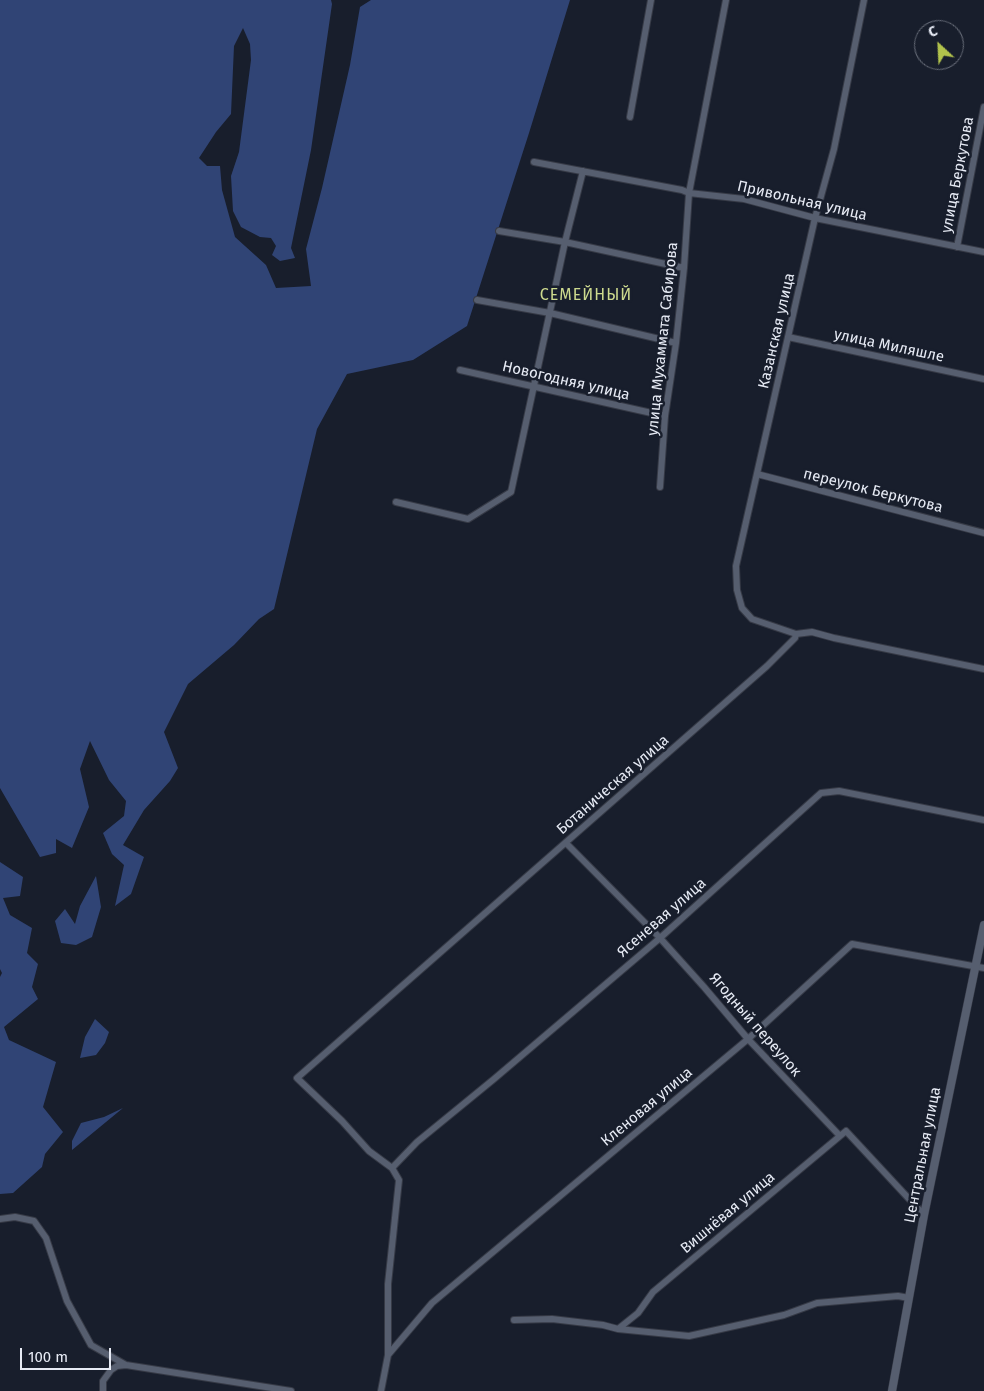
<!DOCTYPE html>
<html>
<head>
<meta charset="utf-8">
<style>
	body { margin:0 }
	#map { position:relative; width:984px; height:1391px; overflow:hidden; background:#181e2c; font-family:"Fira Sans",sans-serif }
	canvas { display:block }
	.north { position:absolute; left:914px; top:20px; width:50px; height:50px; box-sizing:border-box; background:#181e2c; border:1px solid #6b707c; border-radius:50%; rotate:335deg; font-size:14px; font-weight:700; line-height:20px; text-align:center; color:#e7ebf5 }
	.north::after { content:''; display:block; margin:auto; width:18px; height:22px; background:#b2c34c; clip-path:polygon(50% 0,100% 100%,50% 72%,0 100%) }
	.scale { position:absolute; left:20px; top:1348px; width:91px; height:22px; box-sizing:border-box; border:2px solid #e7ebf5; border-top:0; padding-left:6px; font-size:15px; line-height:18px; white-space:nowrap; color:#e7ebf5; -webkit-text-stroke:4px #181e2c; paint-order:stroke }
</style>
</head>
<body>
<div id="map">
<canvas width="984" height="1391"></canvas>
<div class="north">С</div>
<div class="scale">100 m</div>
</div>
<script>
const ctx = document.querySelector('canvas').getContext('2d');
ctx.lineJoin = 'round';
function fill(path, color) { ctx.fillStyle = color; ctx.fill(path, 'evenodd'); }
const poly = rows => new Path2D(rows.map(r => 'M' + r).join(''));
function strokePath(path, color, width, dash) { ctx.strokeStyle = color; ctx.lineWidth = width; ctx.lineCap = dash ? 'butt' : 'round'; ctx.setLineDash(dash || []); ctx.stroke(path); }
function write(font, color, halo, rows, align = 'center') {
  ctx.font = font + ' "Fira Sans",sans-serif'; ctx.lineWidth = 5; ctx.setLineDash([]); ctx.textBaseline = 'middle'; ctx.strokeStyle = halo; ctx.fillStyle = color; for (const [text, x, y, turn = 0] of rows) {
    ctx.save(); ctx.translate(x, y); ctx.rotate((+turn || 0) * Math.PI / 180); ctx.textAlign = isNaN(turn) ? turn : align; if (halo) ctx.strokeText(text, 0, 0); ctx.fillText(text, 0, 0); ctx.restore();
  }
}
fill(poly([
	[0,0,331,0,332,4,311,150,291,248,295,258,280,261,272,255,276,246,271,238,260,237,241,227,233,211,231,176,239,152,251,60,250,44,243,28,234,46,231,114,216,132,199,158,207,166,220,166,222,190,235,237,266,265,276,288,311,286,306,249,322,188,350,65,360,7,371,0,570,0,529,133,467,326,413,360,347,374,317,429,274,609,259,619,234,645,188,684,164,732,178,768,170,781,144,810,123,845,144,857,131,894,115,906,124,865,112,854,103,833,124,816,126,801,109,780,90,741,80,769,89,807,72,848,56,839,56,853,40,857,0,788],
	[0,862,23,877,20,896,3,898,10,915,32,928,27,953,38,964,32,987,38,999,4,1027,9,1040,56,1062,43,1107,63,1132,45,1154,42,1167,13,1193,0,1194,0,977,2,973,0,969],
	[96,876,101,907,92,937,76,945,61,943,55,921,65,909,75,924,80,906],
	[95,1019,109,1032,105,1043,96,1055,80,1058,85,1037],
	[123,1108,72,1150,72,1141,81,1123,104,1117]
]), '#304475');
const minor = poly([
	[726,0,689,193,744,199,815,218,984,252],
	[630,117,651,0],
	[534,162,682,190,689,193,684,268,676,343,665,416,660,487],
	[499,231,565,242,684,268],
	[957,247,984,107],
	[477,300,550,313,676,343],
	[788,337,984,379],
	[460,370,665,416],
	[757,474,984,533],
	[396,502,468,519,511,492,565,242,583,171],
	[796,634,752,619,742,608,737,590,736,566,815,218,834,149,864,0],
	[566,843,660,938,704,987,748,1039,840,1136,846,1131,924,1215],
	[392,1168,417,1142,494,1079,660,938,821,793,839,791,984,820],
	[0,1219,15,1217,34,1221,46,1238,67,1301,91,1345,126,1365,291,1391],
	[514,1320,552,1319,603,1325,618,1329,638,1313,653,1292,840,1136],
	[618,1329,689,1336,784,1315,817,1303,898,1296,909,1298],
	[388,1355,388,1284,399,1180,392,1168,369,1151,342,1121,297,1078,767,666,795,638,796,634,812,632,834,638,984,669],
	[103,1391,103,1381,111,1370,117,1366,126,1365],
	[381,1391,388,1355,432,1303,748,1039,852,944,984,968]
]);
const tertiary = poly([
	[892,1391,924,1215,984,925]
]);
strokePath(minor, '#363a46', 8);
strokePath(tertiary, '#363a46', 9);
strokePath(minor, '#565e6f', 6);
strokePath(tertiary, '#565e6f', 8);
write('15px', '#e7ebf5', '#181e2c', [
	["улица Беркутова",958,175,-79],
	["Привольная улица",802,201,13],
	["Казанская улица",777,331,-77],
	["улица Мухаммата Сабирова",663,339,-84],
	["улица Миляшле",889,346,12],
	["Новогодняя улица",566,381,13],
	["переулок Беркутова",873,491,14],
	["Ботаническая улица",613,785,-41],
	["Ясеневая улица",662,918,-41],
	["Ягодный переулок",755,1025,49],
	["Кленовая улица",647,1107,-40],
	["Центральная улица",923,1155,-79],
	["Вишнёвая улица",728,1213,-40]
]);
ctx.letterSpacing = '1px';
write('16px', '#cdda8e', '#181e2c', [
	["СЕМЕЙНЫЙ",586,296]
]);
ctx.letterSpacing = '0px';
</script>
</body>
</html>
